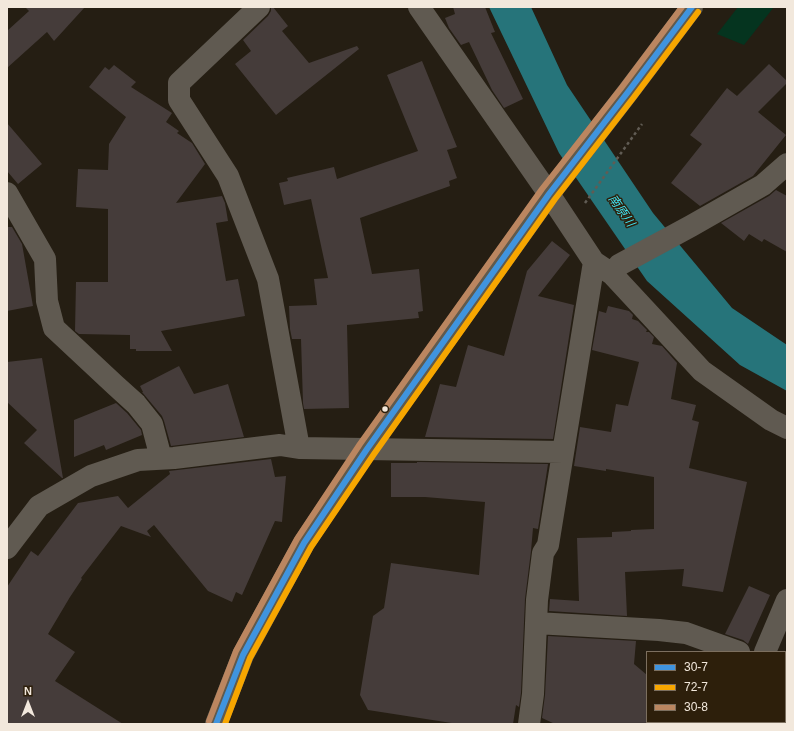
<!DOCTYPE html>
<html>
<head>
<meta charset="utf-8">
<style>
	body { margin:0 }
	#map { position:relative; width:794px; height:731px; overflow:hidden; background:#251e13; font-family:Helvetica,sans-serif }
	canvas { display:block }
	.frame { position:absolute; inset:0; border:8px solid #f2e8dc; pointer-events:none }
	.legend { position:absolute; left:646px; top:651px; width:140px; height:72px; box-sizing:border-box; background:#2d1f0b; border:1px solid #7c6f5f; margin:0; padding:5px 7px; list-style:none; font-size:12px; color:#f2e8dc }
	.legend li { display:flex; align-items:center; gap:8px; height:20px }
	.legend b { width:20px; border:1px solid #7c6f5f }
	.north { position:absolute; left:8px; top:683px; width:40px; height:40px; -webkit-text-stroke:3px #2d1f0b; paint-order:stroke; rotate:0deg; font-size:11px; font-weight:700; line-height:16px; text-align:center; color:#f2e8dc }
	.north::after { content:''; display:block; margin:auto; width:14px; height:18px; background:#f2e8dc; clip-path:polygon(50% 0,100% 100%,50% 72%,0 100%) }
</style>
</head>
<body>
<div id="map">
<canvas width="794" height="731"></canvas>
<div class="frame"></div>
<ul class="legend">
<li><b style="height:5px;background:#4094de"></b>30-7</li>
<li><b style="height:5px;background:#f7a600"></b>72-7</li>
<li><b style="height:5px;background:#bb8660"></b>30-8</li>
</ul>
<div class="north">N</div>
</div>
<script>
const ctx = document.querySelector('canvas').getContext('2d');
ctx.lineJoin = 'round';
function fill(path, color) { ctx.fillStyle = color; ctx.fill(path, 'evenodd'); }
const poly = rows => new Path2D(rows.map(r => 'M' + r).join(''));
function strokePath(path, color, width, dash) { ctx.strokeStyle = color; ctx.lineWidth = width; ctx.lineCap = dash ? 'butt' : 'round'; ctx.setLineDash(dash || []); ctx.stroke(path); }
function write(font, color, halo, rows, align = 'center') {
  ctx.font = font + ' Helvetica,"Noto Sans JP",sans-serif'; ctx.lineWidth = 3; ctx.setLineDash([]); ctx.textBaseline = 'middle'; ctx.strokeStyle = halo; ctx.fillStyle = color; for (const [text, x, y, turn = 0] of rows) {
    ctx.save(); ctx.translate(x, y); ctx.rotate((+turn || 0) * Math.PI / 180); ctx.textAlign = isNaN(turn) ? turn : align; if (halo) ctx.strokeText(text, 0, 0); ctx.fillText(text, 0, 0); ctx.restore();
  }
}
fill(poly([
	[738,7,774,7,744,45,717,34]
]), '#05341f');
fill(poly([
	[489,7,531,7,567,85,653,213,732,308,787,345,787,391,740,365,647,281,559,153]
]), '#26747a');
fill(poly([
	[25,7,85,7,54,41,47,32,7,68,7,31,29,11],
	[271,7,273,7,288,26,282,31,309,63,357,46,359,49,276,115,235,64,251,51,243,40,268,16,271,11],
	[453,7,485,7,495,32,491,33,523,99,504,108,492,90,469,42,461,45,449,28,445,18,455,14],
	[422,61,457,147,447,150,457,178,449,181,450,186,360,218,372,274,419,269,423,311,418,312,419,318,347,325,349,408,304,409,303,403,301,339,292,339,290,329,289,306,317,305,314,279,328,278,311,199,284,205,279,183,288,181,287,178,334,167,337,179,418,151,387,75],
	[769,64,787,81,787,83,758,112,786,135,753,176,700,206,671,183,702,144,690,135,727,88,737,96],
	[114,65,136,82,131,87,172,113,166,122,179,131,177,133,192,143,205,164,176,203,222,196,225,203,228,221,216,223,226,281,238,279,245,316,161,331,172,351,136,351,136,349,130,349,130,335,79,334,75,331,76,282,108,282,108,209,76,207,78,169,108,170,109,144,126,117,89,87,105,67,109,70],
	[7,123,42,164,18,184,7,171],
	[776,190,787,196,787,252,764,239,762,242,749,234,744,241,721,223,769,196],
	[7,227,12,227,22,244,33,306,7,311],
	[552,241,570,255,538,296,574,305,553,439,425,437,440,384,456,387,468,345,504,356,527,271],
	[608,306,629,311,633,315,632,319,638,321,647,330,646,332,649,332,654,337,652,344,662,346,677,363,671,399,696,405,692,420,699,422,689,468,747,482,723,592,682,586,684,569,625,572,627,616,549,611,550,599,579,601,577,538,612,537,612,532,631,531,631,530,654,529,654,477,606,469,606,471,574,466,580,427,611,432,616,404,628,406,639,362,592,350,599,311,606,313],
	[42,358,63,478,62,478,24,443,37,430,7,402,7,362],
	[179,366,194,394,228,384,244,437,171,446,164,421,162,416,142,392,143,392,140,386],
	[116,403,127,413,141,430,142,435,106,450,104,445,74,457,74,420],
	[271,459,275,477,286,476,282,522,275,521,242,595,236,592,232,602,208,591,154,525,147,531,151,537,121,526,81,578,82,579,70,597,48,634,75,652,55,681,123,724,7,724,7,587,31,551,38,556,78,503,118,496,128,508,170,474,169,471],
	[417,462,548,464,538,529,533,528,531,551,525,599,521,693,519,707,516,705,513,724,458,724,368,710,360,695,373,616,384,608,391,563,479,575,485,502,425,497,391,497,391,463,417,463],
	[749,586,770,595,748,644,743,640,725,634],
	[548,636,636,641,634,664,647,675,647,724,555,724,542,718,545,695]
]), '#453c3a');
strokePath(poly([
	[585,203,642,124]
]), '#615c54', 2.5, [3, 3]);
strokePath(poly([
	[259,7,179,83,179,100,228,176,268,279,299,448],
	[419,7,549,194,594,262,612,274,702,371,771,420,787,428],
	[7,193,45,259,47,301,54,328,115,385,136,404,152,424,161,458],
	[612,274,619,265,691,226,763,185,787,164],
	[7,548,39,506,91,476,138,460,174,458,280,445,299,448,563,452],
	[536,623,659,630,686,633,739,652],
	[765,652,787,600],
	[529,724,533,694,537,600,543,553,548,545,594,262],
	[735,724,736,722]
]), '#605a51', 22);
strokePath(poly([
	[216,724,243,655,304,543,367,449,549,194,628,92,692,7]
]), '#605a4d', 22);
strokePath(poly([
	[216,724,243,655,304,543,367,449,549,194,628,92,692,7]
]), '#4094de', 6);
strokePath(poly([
	[225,724,250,658,311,547,374,454,555,199,634,97,698,12]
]), '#f7a600', 6);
strokePath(poly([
	[209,721,236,651,297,539,360,444,542,189,622,87,682,7]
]), '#bb8660', 6);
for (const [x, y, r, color] of [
	[385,409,3.5,"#f2e8dc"]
]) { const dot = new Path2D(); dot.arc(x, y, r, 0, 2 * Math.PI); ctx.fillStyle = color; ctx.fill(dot); strokePath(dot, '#2d1f0b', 1.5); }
write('italic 12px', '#41e4f3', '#2d1f0b', [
	["南原川",621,211,55]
]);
</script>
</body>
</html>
